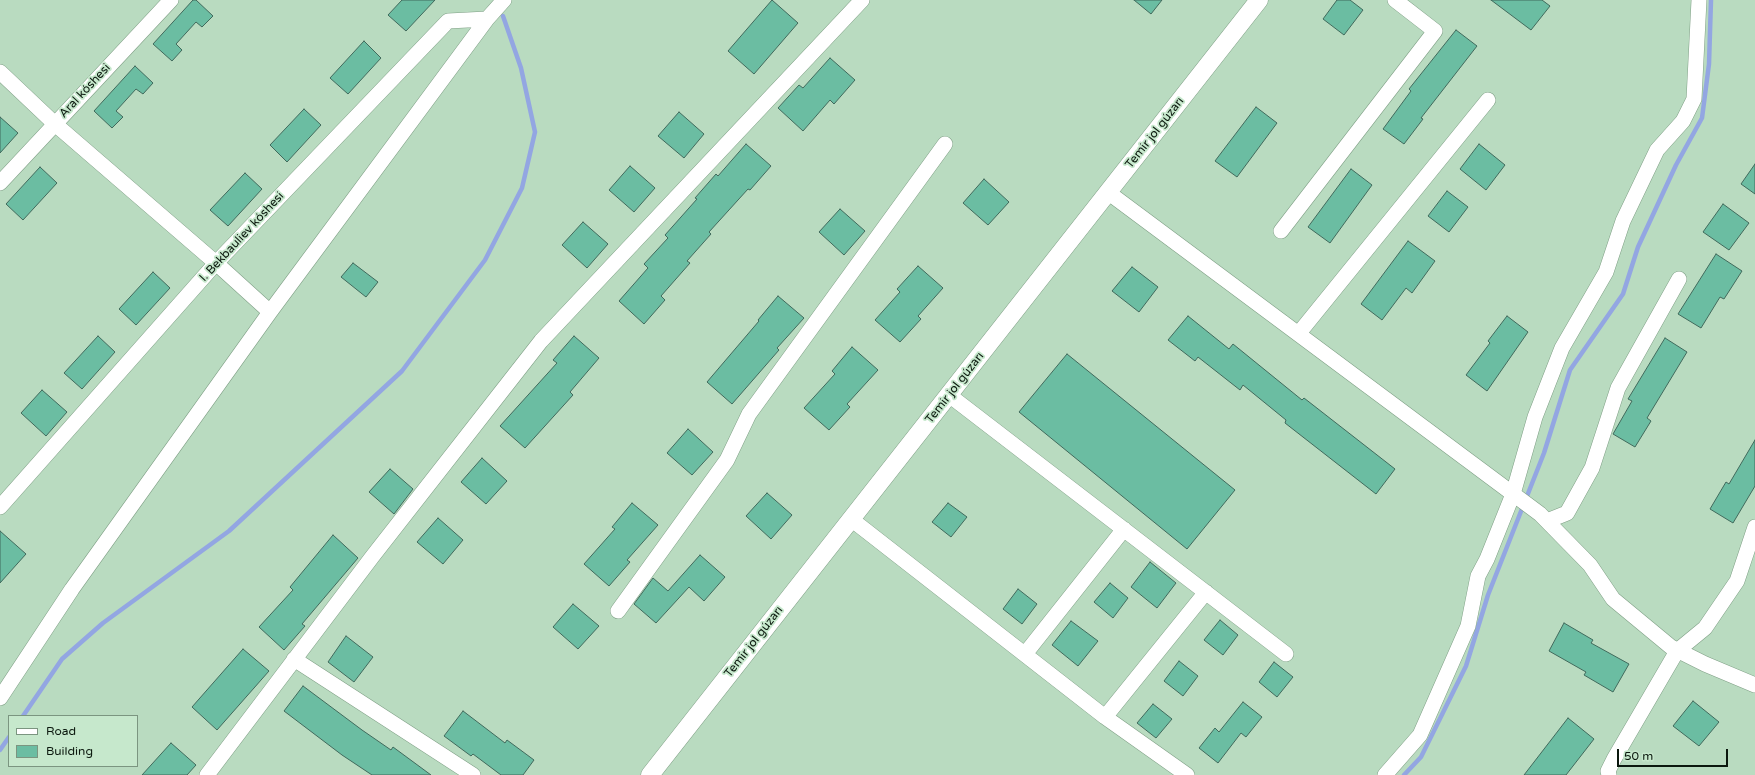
<!DOCTYPE html>
<html>
<head>
<meta charset="utf-8">
<style>
	body { margin:0 }
	#map { position:relative; width:1755px; height:775px; overflow:hidden; background:#b9dbc0; font-family:"Varela Round",sans-serif }
	canvas { display:block }
	.legend { position:absolute; left:8px; top:715px; width:130px; height:52px; box-sizing:border-box; background:#c6e8cc; border:1px solid #7b9580; margin:0; padding:5px 7px; list-style:none; font-size:12px; color:#0b180e }
	.legend li { display:flex; align-items:center; gap:8px; height:20px }
	.legend b { width:20px; border:1px solid #7b9580 }
	.scale { position:absolute; left:1617px; top:749px; width:111px; height:18px; box-sizing:border-box; border:2px solid #0b180e; border-top:0; padding-left:5px; font-size:12px; line-height:14px; white-space:nowrap; color:#0b180e; -webkit-text-stroke:3px #c6e8cc; paint-order:stroke }
</style>
</head>
<body>
<div id="map">
<canvas width="1755" height="775"></canvas>
<ul class="legend">
<li><b style="height:5px;background:#fff"></b>Road</li>
<li><b style="height:11px;background:#6bbda2"></b>Building</li>
</ul>
<div class="scale">50 m</div>
</div>
<script>
const ctx = document.querySelector('canvas').getContext('2d');
ctx.lineJoin = 'round';
const poly = rows => new Path2D(rows.map(r => 'M' + r).join(''));
function strokePath(path, color, width, dash) { ctx.strokeStyle = color; ctx.lineWidth = width; ctx.lineCap = dash ? 'butt' : 'round'; ctx.setLineDash(dash || []); ctx.stroke(path); }
function fill(path, color) { ctx.fillStyle = color; ctx.fill(path, 'evenodd'); }
function write(font, color, halo, rows, align = 'center') {
  ctx.font = font + ' "Varela Round",sans-serif'; ctx.lineWidth = 3.5; ctx.setLineDash([]); ctx.textBaseline = 'middle'; ctx.strokeStyle = halo; ctx.fillStyle = color; for (const [text, x, y, turn = 0] of rows) {
    ctx.save(); ctx.translate(x, y); ctx.rotate((+turn || 0) * Math.PI / 180); ctx.textAlign = isNaN(turn) ? turn : align; if (halo) ctx.strokeText(text, 0, 0); ctx.fillText(text, 0, 0); ctx.restore();
  }
}
strokePath(poly([
	[23,716,62,659,103,623,229,531,402,371,485,260,522,188,535,132,521,68,503,16],
	[0,750,9,737],
	[1404,775,1421,757,1466,666,1488,595,1544,453,1570,370,1623,294,1638,247,1676,165,1702,118,1709,64,1711,0]
]), '#93a6e2', 4.5);
const building = poly([
	[193,0,196,0,213,16,202,27,196,22,176,44,182,50,172,61,153,44,193,0],
	[402,0,435,0,406,31,388,15,402,0],
	[772,0,798,23,754,74,728,51,772,0],
	[1134,0,1162,0,1151,14,1134,0],
	[1337,0,1350,0,1363,10,1344,35,1323,19,1337,0],
	[1491,0,1542,0,1550,6,1531,30,1491,0],
	[1456,30,1477,46,1421,118,1423,119,1404,144,1383,129,1411,91,1409,89,1456,30],
	[364,41,381,58,348,94,330,78,364,41],
	[830,58,855,80,834,104,830,100,803,131,778,108,799,85,803,88,830,58],
	[135,66,153,83,143,94,136,89,116,111,123,117,112,128,94,111,135,66],
	[1256,107,1277,123,1237,177,1215,161,1256,107],
	[304,109,321,125,287,162,270,145,304,109],
	[679,112,704,134,684,158,658,136,679,112],
	[0,117,18,133,0,153,0,117],
	[746,144,771,166,750,190,748,189,709,232,711,234,687,261,690,263,661,296,665,300,644,324,619,301,648,268,644,264,668,238,665,235,697,199,695,198,716,174,718,176,746,144],
	[1479,144,1505,165,1486,190,1460,169,1479,144],
	[1755,164,1755,194,1741,184,1755,164],
	[630,166,655,188,634,212,609,190,630,166],
	[40,167,57,183,23,220,6,204,40,167],
	[1351,169,1372,185,1330,243,1308,227,1351,169],
	[245,173,262,189,228,226,210,210,245,173],
	[984,179,1009,202,988,225,963,203,984,179],
	[1447,191,1468,207,1449,232,1428,216,1447,191],
	[1723,204,1749,223,1729,250,1703,232,1723,204],
	[840,209,865,231,844,255,819,232,840,209],
	[583,222,608,244,587,268,562,245,583,222],
	[1408,241,1435,261,1412,293,1406,288,1382,320,1361,304,1408,241],
	[1716,254,1742,271,1724,299,1720,297,1701,328,1678,314,1716,254],
	[353,263,378,282,366,297,341,277,353,263],
	[918,266,943,288,918,316,921,319,900,342,875,320,900,292,897,289,918,266],
	[1132,267,1158,287,1139,312,1112,291,1132,267],
	[153,272,170,288,136,325,119,309,153,272],
	[778,296,804,318,777,348,779,350,732,404,707,382,759,321,758,320,778,296],
	[1188,316,1229,349,1233,344,1302,400,1304,398,1395,469,1376,494,1285,423,1286,420,1243,385,1240,390,1198,357,1195,361,1168,340,1188,316],
	[1507,316,1528,332,1487,391,1466,375,1490,343,1488,341,1507,316],
	[98,336,115,352,82,389,64,373,98,336],
	[574,336,599,358,570,392,573,395,525,448,500,426,557,363,553,360,574,336],
	[1665,338,1687,352,1647,418,1651,421,1635,447,1613,434,1632,401,1628,399,1665,338],
	[852,347,878,370,847,404,850,407,829,430,804,408,835,374,832,371,852,347],
	[1067,354,1235,490,1187,549,1019,412,1067,354],
	[42,390,67,412,46,436,21,413,42,390],
	[688,429,713,452,692,475,667,453,688,429],
	[1755,440,1755,486,1733,523,1710,509,1726,482,1729,484,1755,440],
	[482,458,507,481,486,504,461,482,482,458],
	[390,469,413,489,394,514,369,492,390,469],
	[767,493,792,515,771,539,746,516,767,493],
	[632,503,658,525,627,560,630,562,609,586,584,564,615,529,612,527,632,503],
	[948,503,967,517,951,537,932,522,948,503],
	[438,518,463,540,443,564,417,542,438,518],
	[0,531,26,554,0,583,0,531],
	[333,535,358,558,302,624,305,626,284,650,259,627,293,590,290,587,333,535],
	[700,555,725,577,704,601,689,587,656,623,634,604,653,578,668,591,700,555],
	[1150,562,1176,583,1157,608,1131,587,1150,562],
	[1110,583,1128,598,1113,618,1094,602,1110,583],
	[1018,589,1037,604,1022,624,1003,609,1018,589],
	[573,604,599,626,578,649,553,627,573,604],
	[1220,620,1238,635,1223,655,1204,640,1220,620],
	[1071,621,1098,641,1078,666,1052,645,1071,621],
	[1564,623,1593,640,1591,643,1629,664,1613,692,1584,675,1586,672,1549,651,1564,623],
	[346,636,373,657,354,682,328,662,346,636],
	[243,649,269,671,217,730,192,707,243,649],
	[1179,661,1198,676,1183,696,1164,681,1179,661],
	[1274,662,1293,677,1277,697,1259,682,1274,662],
	[303,686,362,730,391,750,393,747,431,775,372,775,342,755,284,711,303,686],
	[1693,701,1719,722,1699,746,1673,726,1693,701],
	[1243,702,1262,717,1246,737,1241,733,1218,763,1199,748,1215,728,1219,732,1243,702],
	[1153,704,1172,719,1156,738,1137,723,1153,704],
	[463,711,505,743,507,740,534,760,523,775,501,775,473,754,471,756,444,736,463,711],
	[1568,718,1594,739,1566,775,1524,775,1568,718],
	[171,743,196,765,187,775,142,775,171,743]
]);
fill(building, '#6bbda2');
strokePath(building, '#416a5c', 1);
const minor = poly([
	[0,72,55,124,216,263,270,312],
	[0,183,171,0],
	[1109,193,1540,514,1590,565,1613,599,1671,647,1705,664,1755,685],
	[1281,231,1435,31,1395,0],
	[1299,333,1488,100],
	[949,395,1286,654],
	[0,507,216,263,448,21,487,19],
	[851,519,1105,717,1187,775],
	[1547,521,1567,513,1592,468,1618,388,1679,279],
	[618,611,727,460,749,414,945,144],
	[1025,654,1124,529],
	[294,659,473,775],
	[0,698,72,589,270,312,487,19,504,0],
	[1105,717,1206,592],
	[207,775,372,557,541,341,862,0],
	[1385,775,1420,735,1468,626,1478,576,1487,559,1513,494,1535,417,1562,348,1606,272,1623,221,1657,150,1683,121,1694,99,1699,0],
	[1609,775,1608,771,1614,759,1677,651,1705,628,1737,581,1755,527]
]);
const tertiary = poly([
	[650,775,1259,0]
]);
strokePath(minor, '#7f9f85', 16);
strokePath(tertiary, '#7f9f85', 19);
strokePath(minor, '#fff', 15);
strokePath(tertiary, '#fff', 18);
write('12px', '#0b180e', '#c6e8cc', [
	["Aral kóshesi",85,91,-47],
	["Temir jol gúzarı",1155,133,-52],
	["I. Bekbauliev kóshesi",242,237,-47],
	["Temir jol gúzarı",955,388,-52],
	["Temir jol gúzarı",754,642,-52]
]);
</script>
</body>
</html>
